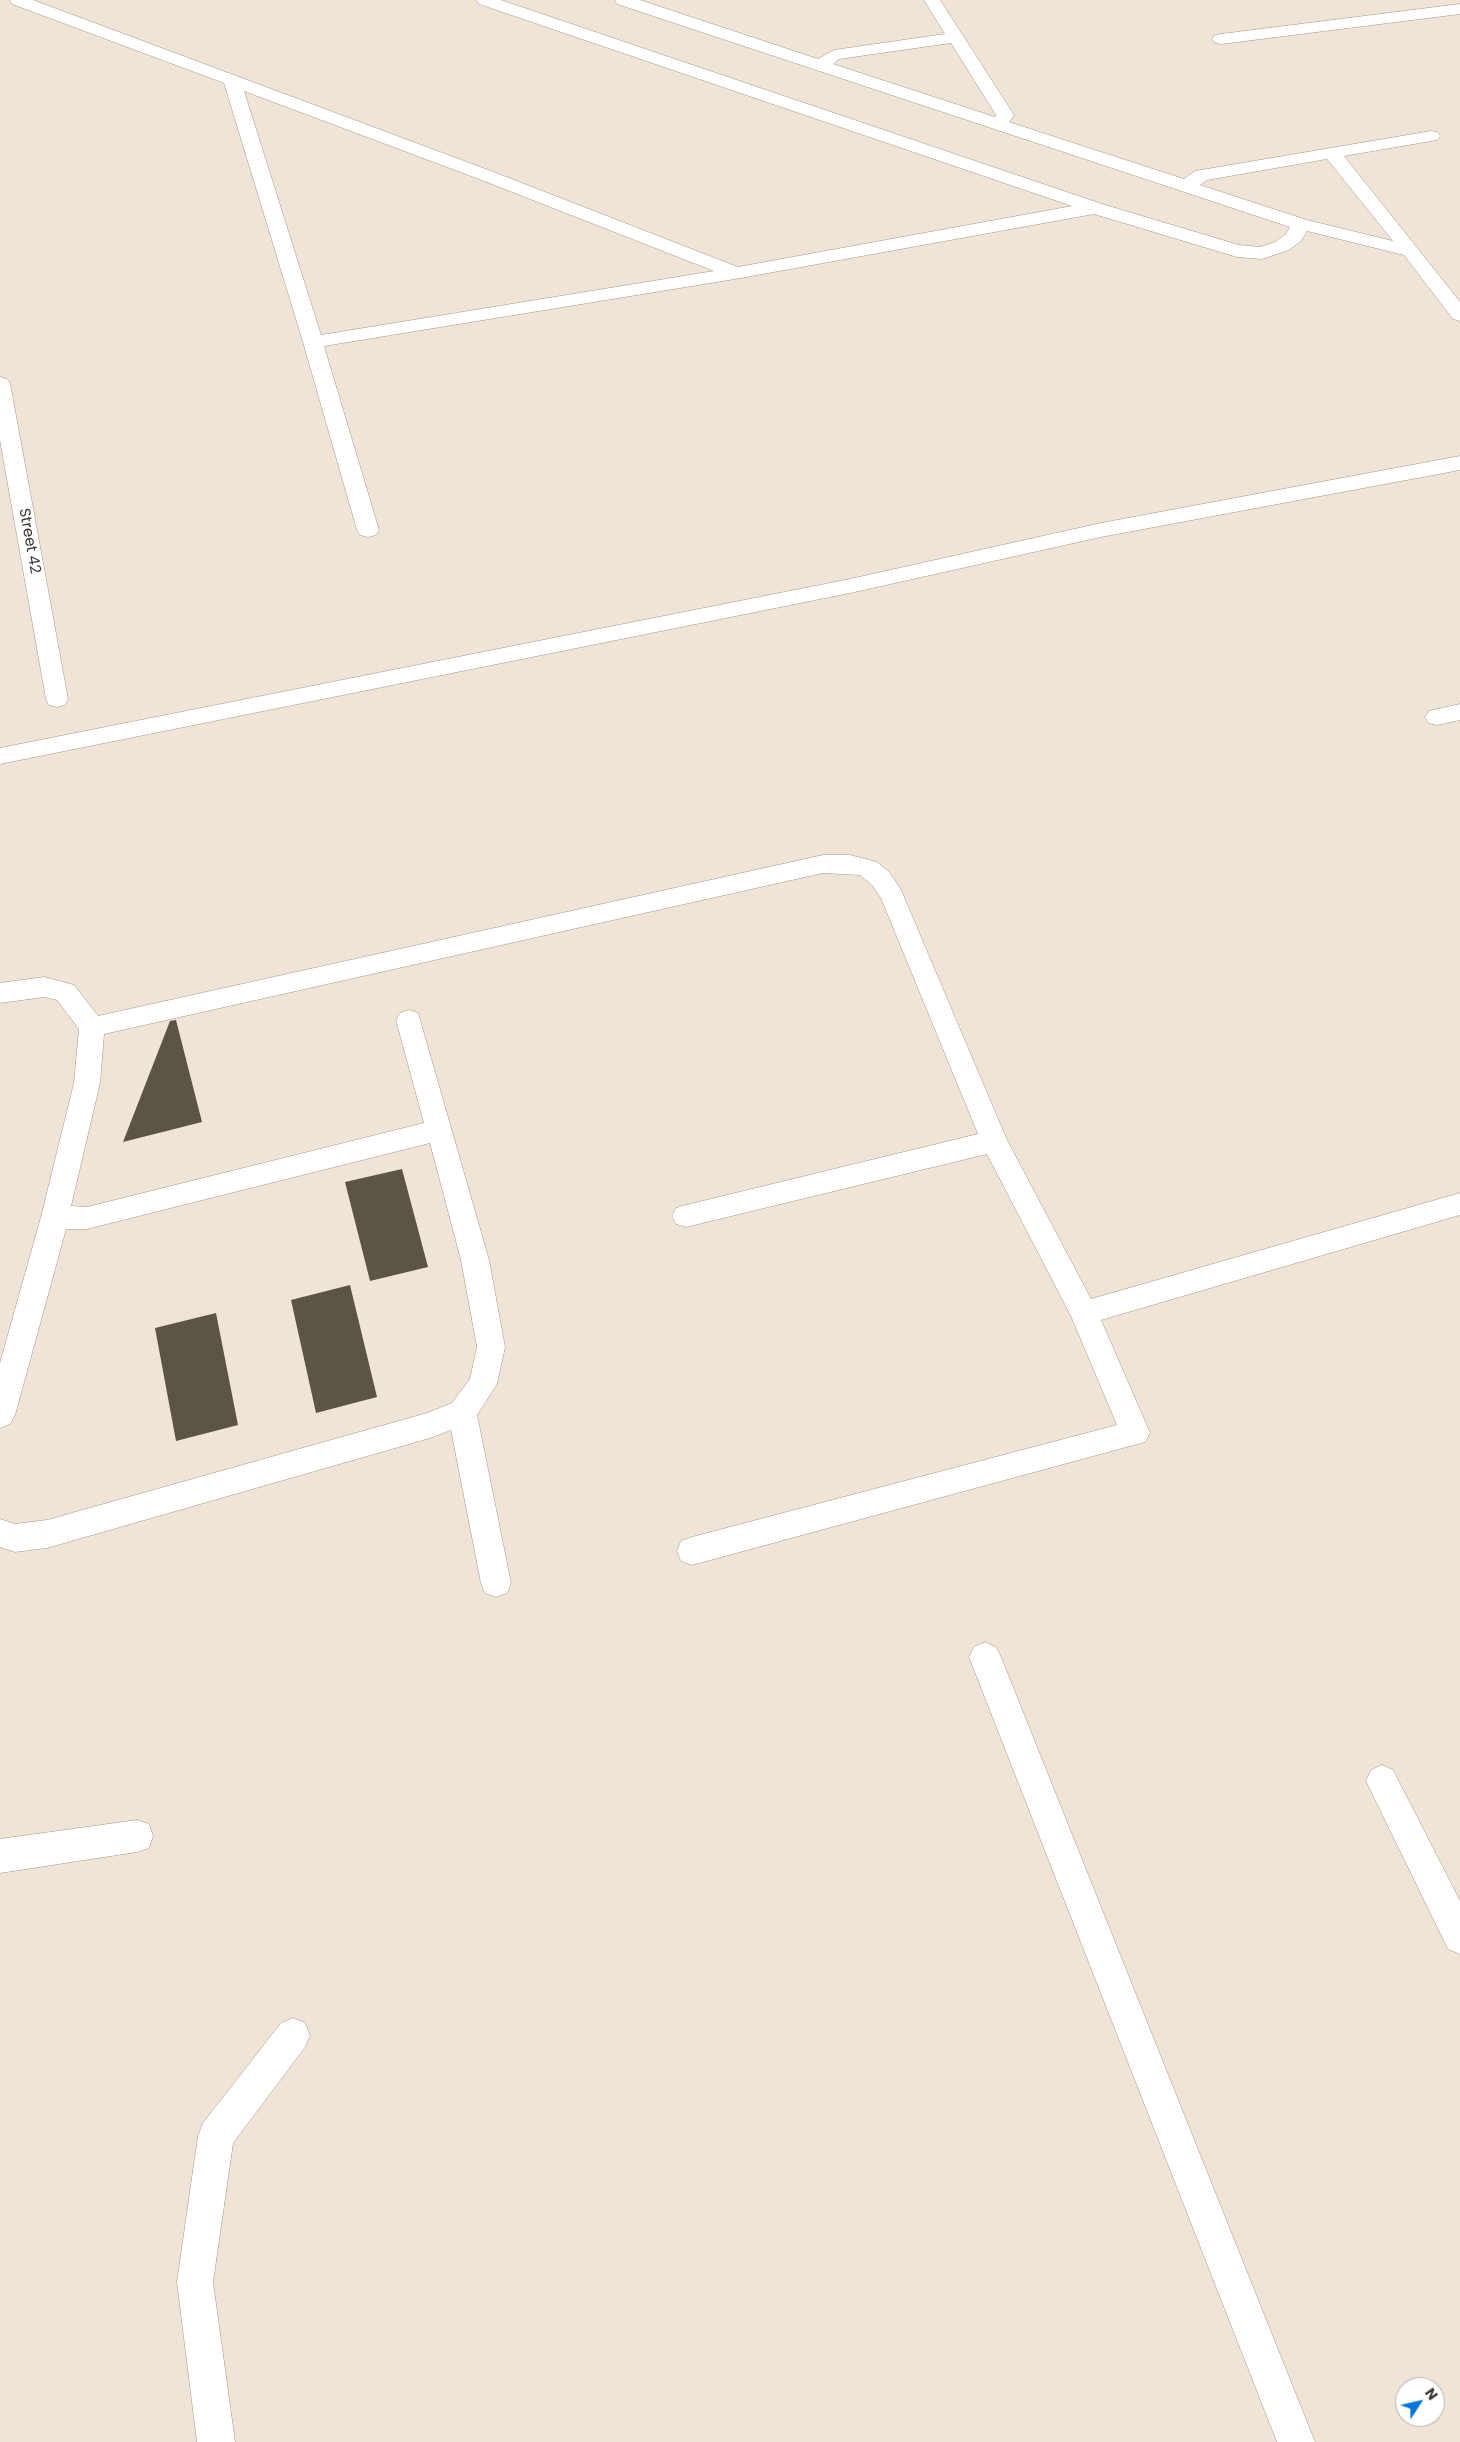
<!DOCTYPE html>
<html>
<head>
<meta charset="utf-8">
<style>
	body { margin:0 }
	#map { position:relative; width:1460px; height:2442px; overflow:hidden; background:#efe4d6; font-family:Poppins,sans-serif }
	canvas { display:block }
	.north { position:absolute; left:1395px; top:2377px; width:50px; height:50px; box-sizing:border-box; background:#fff; border:1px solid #b1afad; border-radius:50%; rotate:55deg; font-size:14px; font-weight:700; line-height:20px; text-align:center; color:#3b3631 }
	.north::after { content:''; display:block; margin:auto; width:18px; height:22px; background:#0076dd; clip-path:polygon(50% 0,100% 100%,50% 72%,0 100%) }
</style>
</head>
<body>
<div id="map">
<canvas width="1460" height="2442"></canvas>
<div class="north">N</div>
</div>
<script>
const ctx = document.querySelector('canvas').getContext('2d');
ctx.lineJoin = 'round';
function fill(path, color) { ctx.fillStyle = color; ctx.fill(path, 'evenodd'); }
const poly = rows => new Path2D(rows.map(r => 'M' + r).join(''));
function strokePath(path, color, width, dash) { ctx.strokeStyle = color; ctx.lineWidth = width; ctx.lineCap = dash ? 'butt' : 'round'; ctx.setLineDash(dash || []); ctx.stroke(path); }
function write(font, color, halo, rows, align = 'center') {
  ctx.font = font + ' Poppins,sans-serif'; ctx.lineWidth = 5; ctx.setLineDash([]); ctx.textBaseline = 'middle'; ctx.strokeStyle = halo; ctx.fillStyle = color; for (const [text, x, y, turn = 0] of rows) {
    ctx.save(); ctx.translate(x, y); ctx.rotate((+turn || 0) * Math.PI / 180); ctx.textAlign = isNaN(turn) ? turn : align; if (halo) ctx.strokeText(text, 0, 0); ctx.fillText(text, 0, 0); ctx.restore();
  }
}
fill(poly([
	[176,1020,202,1122,123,1142,170,1021],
	[402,1169,428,1267,370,1281,345,1182],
	[350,1285,377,1397,316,1413,291,1300],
	[216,1313,238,1425,176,1441,155,1328]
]), '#5d5448');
const minor = poly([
	[10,0,33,0,491,171,738,267,1072,206,479,4,477,0,501,0,1102,204,1239,245,1260,247,1275,242,1286,234,1290,227,617,4,615,0,640,0,818,59,834,50,945,34,924,0,940,0,1014,115,1009,122,1184,179,1195,171,1201,170,1431,131,1437,132,1440,136,1437,140,1344,156,1460,302,1460,321,1453,319,1404,255,1307,231,1301,241,1289,250,1262,259,1237,257,1094,214,735,279,324,346,379,530,376,535,368,537,360,535,357,530,303,342,224,83,12,4,10,0],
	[951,43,996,115,995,117,833,64,839,59,951,43],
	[244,91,479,179,714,271,321,335,244,91],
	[1327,159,1393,241,1307,220,1200,185,1207,180,1327,159],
	[1460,4,1460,14,1221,44,1215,43,1212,39,1215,35,1221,34,1460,4],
	[0,377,7,379,10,383,68,699,65,705,57,707,49,705,46,699,0,440,0,377],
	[1460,456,1460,470,1101,537,850,593,0,764,0,748,850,579,1101,523,1460,456],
	[1460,704,1460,720,1437,725,1429,723,1425,717,1429,711,1460,704],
	[823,855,850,855,877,862,890,873,901,890,1007,1140,1091,1299,1460,1193,1460,1215,1101,1320,1150,1433,1145,1442,692,1565,681,1561,677,1551,681,1541,692,1537,1117,1425,1071,1316,987,1154,686,1227,676,1224,672,1216,676,1208,686,1205,978,1134,881,898,872,885,860,875,823,873,104,1034,100,1083,71,1206,87,1207,424,1123,396,1020,400,1013,409,1010,418,1013,489,1260,505,1347,497,1384,477,1415,511,1583,507,1593,496,1597,485,1593,481,1583,451,1430,430,1438,47,1548,15,1552,0,1547,0,1519,15,1524,47,1520,427,1413,452,1403,470,1379,477,1347,461,1260,430,1143,87,1229,66,1229,15,1415,10,1424,0,1428,0,1363,41,1217,74,1083,79,1029,57,1000,44,997,0,1003,0,983,44,977,74,985,98,1016,823,855],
	[985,1642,996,1647,1001,1657,1315,2442,1277,2442,969,1657,974,1647,985,1642],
	[1382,1765,1393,1770,1460,1901,1460,1954,1448,1949,1366,1781,1371,1770,1382,1765],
	[137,1820,149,1824,153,1836,149,1848,137,1852,0,1873,0,1839,137,1820],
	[293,2018,305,2023,310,2035,305,2047,233,2143,213,2282,235,2442,197,2442,177,2282,198,2136,203,2123,281,2023,293,2018]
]);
strokePath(minor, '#a19689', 1);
fill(minor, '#fff');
write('15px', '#3b3631', '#fff', [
	["Street 42",29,541,80]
]);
</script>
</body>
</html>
